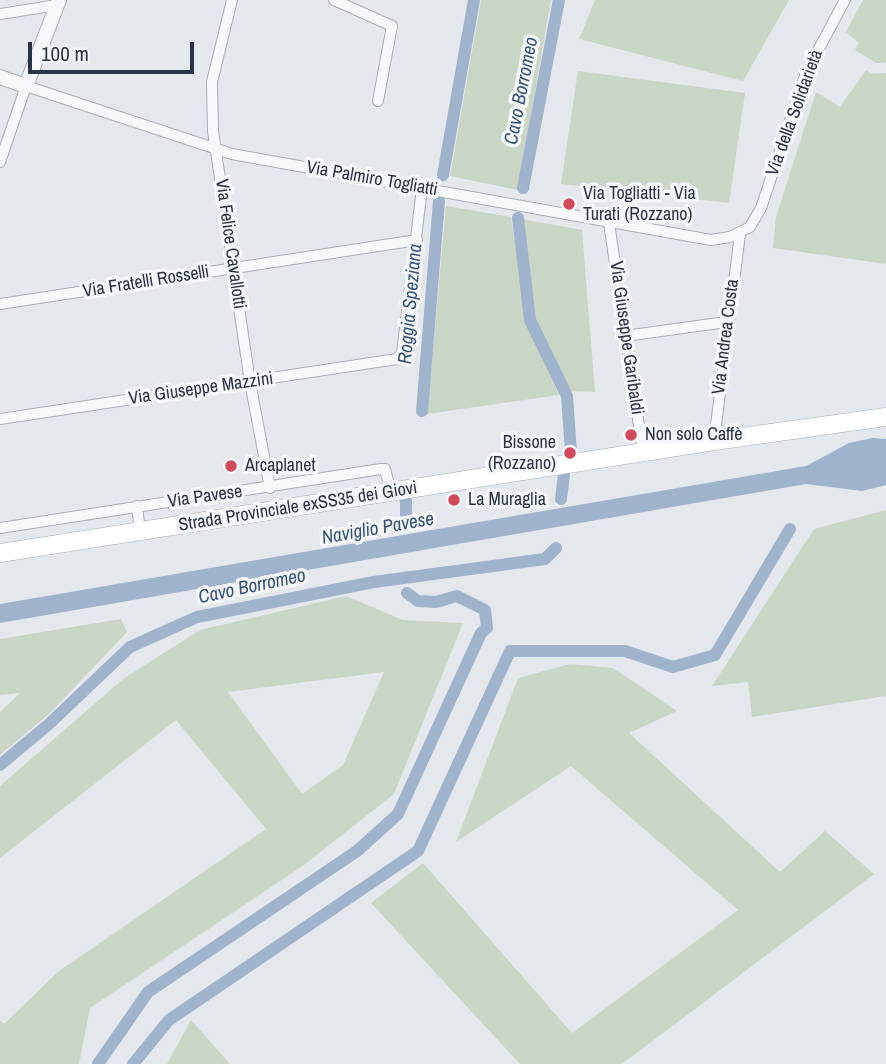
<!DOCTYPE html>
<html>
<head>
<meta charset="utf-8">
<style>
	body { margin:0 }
	#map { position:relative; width:886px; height:1064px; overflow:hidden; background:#e4e7ec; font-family:"Archivo Narrow",sans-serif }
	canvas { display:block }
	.scale { position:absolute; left:28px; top:42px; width:166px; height:32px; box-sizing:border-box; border:4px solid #2b3445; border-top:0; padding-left:9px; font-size:21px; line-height:24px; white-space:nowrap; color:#2b3445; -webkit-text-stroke:5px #f4f6f9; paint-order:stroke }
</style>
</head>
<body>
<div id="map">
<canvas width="886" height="1064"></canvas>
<div class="scale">100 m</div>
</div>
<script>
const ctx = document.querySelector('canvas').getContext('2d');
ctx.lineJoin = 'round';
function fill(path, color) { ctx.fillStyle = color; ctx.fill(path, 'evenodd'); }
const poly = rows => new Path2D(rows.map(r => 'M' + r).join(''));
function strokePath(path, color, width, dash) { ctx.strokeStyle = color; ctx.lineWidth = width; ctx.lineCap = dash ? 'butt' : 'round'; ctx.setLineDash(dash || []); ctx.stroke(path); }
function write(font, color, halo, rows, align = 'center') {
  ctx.font = font + ' "Archivo Narrow",sans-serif'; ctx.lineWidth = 7; ctx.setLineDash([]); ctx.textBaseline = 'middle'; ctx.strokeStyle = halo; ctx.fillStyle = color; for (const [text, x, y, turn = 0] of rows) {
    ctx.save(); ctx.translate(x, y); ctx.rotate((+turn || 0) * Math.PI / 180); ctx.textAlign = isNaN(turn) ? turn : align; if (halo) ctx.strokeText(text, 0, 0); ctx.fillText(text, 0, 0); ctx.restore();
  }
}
fill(poly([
	[481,0,551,0,518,190,450,176],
	[595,0,789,0,743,81,579,39],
	[863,0,886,0,886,63,876,63,855,50,859,43,846,32],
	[866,70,873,74,886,73,886,264,773,248,776,217,816,92,840,107],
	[578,71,745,93,729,203,561,184],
	[446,206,511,217,527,322,559,395,427,414],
	[522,219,582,230,595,392,568,391,535,317],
	[886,510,886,696,752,717,748,682,712,686,814,529],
	[346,596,403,620,463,623,394,794,304,865,90,1008,79,1064,0,1064,0,1020,4,1024,59,971,266,829,176,720,0,858,0,786,123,679,200,630],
	[384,672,343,765,302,794,228,692],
	[121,619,127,632,49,714,0,755,0,712,20,693,0,695,0,639],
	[570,664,613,668,677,711,629,733,780,872,825,831,874,874,622,1064,520,1064,371,903,423,863,572,1033,738,910,571,766,456,842,518,678],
	[191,1020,230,1064,167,1064]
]), '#c9d6c5');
fill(poly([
	[872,438,886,439,886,485,862,491,806,484,0,623,0,604,806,466,849,443]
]), '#9fb4cc');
strokePath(poly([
	[443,175,474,0],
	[523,188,559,0],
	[518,218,530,320,567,396,571,452],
	[422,411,439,201],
	[561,499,564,475],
	[406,520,406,501],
	[0,765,49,724,130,647,197,617,374,582,545,559,556,548],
	[98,1064,148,992,357,851,398,814,481,633,487,628,485,610,457,596,436,602,418,601,407,593],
	[133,1064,169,1020,418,851,510,651,625,651,673,667,715,655,790,529]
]), '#9fb4cc', 12);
const minor = poly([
	[232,0,212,82,213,131,250,382,270,488],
	[334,0,392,26,378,101],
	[0,14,57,5],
	[0,162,26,86,232,154,711,240,730,237,750,227,761,208,806,73,845,0],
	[609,223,643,453],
	[0,304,417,240],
	[625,336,726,322],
	[0,419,397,359,402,353,422,188],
	[714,441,740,234],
	[137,506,140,532],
	[0,528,381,469,385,469,391,492]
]);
const tertiary = poly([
	[0,77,26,86,59,0]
]);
const primary = poly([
	[0,553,714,441,886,417]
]);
strokePath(minor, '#a9aeb7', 12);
strokePath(tertiary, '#a9aeb7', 16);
strokePath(primary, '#a3abb8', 19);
strokePath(minor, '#f7f8fa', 10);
strokePath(tertiary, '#f7f8fa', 14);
strokePath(primary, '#fff', 18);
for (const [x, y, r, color] of [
	[569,204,7,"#d1495b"],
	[631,435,7,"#d1495b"],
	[570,453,7,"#d1495b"],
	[231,466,7,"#d1495b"],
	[454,500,7,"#d1495b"]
]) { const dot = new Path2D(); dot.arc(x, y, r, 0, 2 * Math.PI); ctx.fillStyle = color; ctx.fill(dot); strokePath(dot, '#f4f6f9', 2.5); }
write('18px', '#2b3445', '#f4f6f9', [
	["Via della Solidarietà",795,113,-70],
	["Via Palmiro Togliatti",372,179,10],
	["Via Felice Cavallotti",230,244,82],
	["Via Fratelli Rosselli",146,282,-9],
	["Via Andrea Costa",726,337,-83],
	["Via Giuseppe Garibaldi",626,338,82],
	["Via Giuseppe Mazzini",201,389,-8],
	["Via Pavese",205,497,-8],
	["Strada Provinciale exSS35 dei Giovi",298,507,-9]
]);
write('18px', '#2b3445', '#f4f6f9', [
	["Via Togliatti - Via",583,194],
	["Turati (Rozzano)",583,215],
	["Non solo Caffè",645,435],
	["Bissone",556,443,"right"],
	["(Rozzano)",556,464,"right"],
	["Arcaplanet",245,466],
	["La Muraglia",468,500]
], 'left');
write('italic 19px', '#34527a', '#f4f6f9', [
	["Cavo Borromeo",522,91,-79],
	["Roggia Speziana",411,304,-85],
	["Naviglio Pavese",378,529,-10],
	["Cavo Borromeo",252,587,-12]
]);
</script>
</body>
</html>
